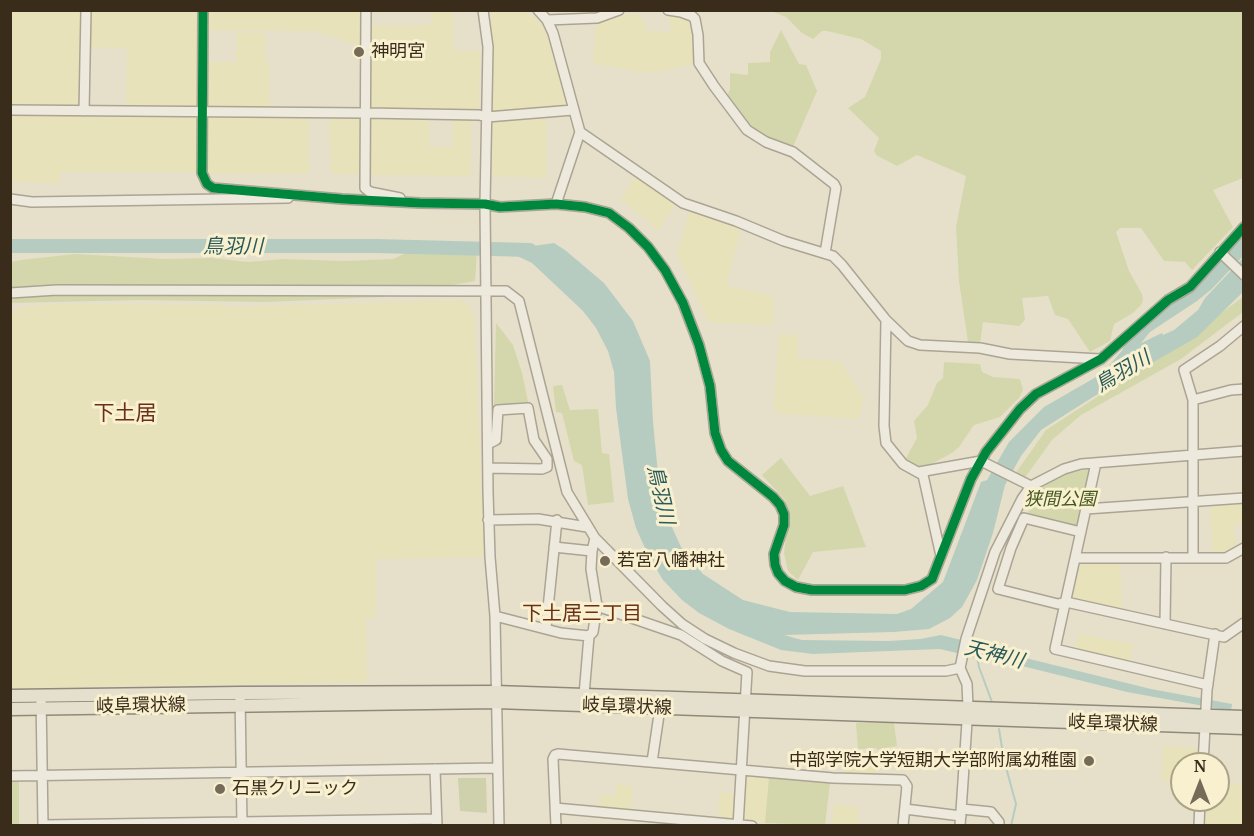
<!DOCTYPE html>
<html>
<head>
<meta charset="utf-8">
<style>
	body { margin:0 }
	#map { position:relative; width:1254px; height:836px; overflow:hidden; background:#e6e0ca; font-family:"Noto Serif",serif }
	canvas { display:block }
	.frame { position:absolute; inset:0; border:12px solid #3a2c1b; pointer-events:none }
	.north { position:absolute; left:1170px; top:752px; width:60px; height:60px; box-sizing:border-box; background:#f8f0cf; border:2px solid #aca287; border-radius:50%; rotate:0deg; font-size:16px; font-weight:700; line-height:24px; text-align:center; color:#3a2c1b }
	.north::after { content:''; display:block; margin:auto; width:21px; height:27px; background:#766b58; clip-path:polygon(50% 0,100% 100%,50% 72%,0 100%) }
</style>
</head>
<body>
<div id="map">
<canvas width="1254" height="836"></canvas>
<div class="frame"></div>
<div class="north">N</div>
</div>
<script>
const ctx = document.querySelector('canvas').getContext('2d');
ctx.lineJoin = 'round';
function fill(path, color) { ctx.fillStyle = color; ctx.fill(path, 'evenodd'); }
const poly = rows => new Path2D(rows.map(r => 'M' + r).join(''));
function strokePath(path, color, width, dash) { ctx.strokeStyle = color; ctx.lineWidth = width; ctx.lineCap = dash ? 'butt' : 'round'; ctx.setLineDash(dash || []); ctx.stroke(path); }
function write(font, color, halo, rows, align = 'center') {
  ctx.font = font + ' "Noto Serif","Noto Sans JP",serif'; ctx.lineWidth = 6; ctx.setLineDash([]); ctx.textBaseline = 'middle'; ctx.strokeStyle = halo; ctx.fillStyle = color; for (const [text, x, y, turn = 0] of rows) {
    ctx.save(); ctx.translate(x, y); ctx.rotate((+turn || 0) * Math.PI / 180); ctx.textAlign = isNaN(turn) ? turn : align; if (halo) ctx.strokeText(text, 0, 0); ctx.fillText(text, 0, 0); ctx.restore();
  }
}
fill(poly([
	[11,11,200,11,199,107,126,109,127,48,82,47,81,108,11,106],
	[206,11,363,11,363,48,317,31,206,30],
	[431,11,453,11,453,50,480,52,479,110,368,111,370,26,431,25],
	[491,11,523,11,535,18,545,28,566,101,564,105,491,112],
	[631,14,638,14,639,18,645,19,645,31,671,32,669,15,686,16,691,21,697,57,695,63,664,71,639,72,593,63,596,24,599,19],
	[237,33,266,33,265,58,269,66,270,107,206,108,205,62,236,62],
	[11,113,198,115,199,172,61,172,58,184,11,181],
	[204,114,308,116,309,174,207,174,204,162],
	[329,116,429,117,429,147,452,147,453,118,471,118,471,176,331,174],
	[546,116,546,178,492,176,492,120],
	[636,176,676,203,657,231,649,221,620,199],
	[690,209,741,229,726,286,773,296,773,325,709,322,677,254],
	[459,300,466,303,474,315,484,557,376,559,376,617,366,618,367,682,11,688,11,313,19,308,52,304,221,305,233,307],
	[779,334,798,335,798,358,841,362,863,398,859,419,777,413,774,408],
	[1243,503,1243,524,1233,526,1237,545,1227,553,1213,552,1210,507],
	[1120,562,1122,610,1098,603,1072,599,1081,563],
	[1079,634,1133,644,1128,664,1074,652],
	[1164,746,1200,749,1199,764,1182,764,1182,782,1161,781],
	[877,751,877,775,845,774,846,760],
	[747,775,769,777,765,823,745,821,743,819],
	[617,783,633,788,631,812,598,809,600,795,616,796],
	[1218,783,1243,785,1243,825,1202,826,1203,800,1218,800],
	[720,792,737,794,735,818,733,820,718,819],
	[834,805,858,807,857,825,832,825]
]), '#e7e2b9');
fill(poly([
	[771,11,1243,11,1243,178,1213,190,1233,227,1192,270,1185,262,1164,261,1141,228,1120,228,1116,232,1129,271,1142,294,1143,300,1141,305,1133,313,1114,324,1110,341,1090,352,1068,319,1055,315,1048,296,1022,298,1025,320,1019,326,983,322,980,344,968,342,959,281,956,227,966,176,917,155,897,166,876,155,874,151,879,138,848,108,865,97,881,59,881,51,861,39,827,31,822,31,813,39,802,33,786,17],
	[781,30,799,64,806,65,817,91,792,149,753,133,729,100,728,93,730,89,730,73,748,75,748,63,770,62,770,52],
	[477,251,475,281,384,297,266,302,140,300,11,303,11,262,21,260,75,254,164,259,212,258,248,262,283,259,345,261,393,259,408,252],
	[1243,297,1243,312,1181,359,1081,415,1052,440,1024,479,1015,474,1046,430,1173,348],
	[496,323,513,345,522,373,529,406,494,406],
	[944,362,980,364,982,372,993,377,1020,379,1023,390,1019,398,1000,417,974,425,959,447,952,453,922,469,906,461,906,458,917,438,914,421,928,405,937,383,943,378],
	[562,385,570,410,598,409,602,453,609,454,614,502,588,505,582,465,574,461,562,413,556,412,553,386],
	[781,458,810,496,843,486,866,547,813,552,798,580,788,571,784,553,786,536,786,501,762,475],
	[1089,469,1077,527,1027,515,1035,497,1048,478],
	[856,723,894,723,897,746,877,750,877,748,858,749],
	[769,777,830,783,825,825,765,823],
	[10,779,19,779,19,825,11,825]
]), '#d3d7ab');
fill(poly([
	[458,778,486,778,487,813,460,811]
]), '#ced1ab');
fill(poly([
	[554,243,565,250,604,283,633,321,650,361,653,422,659,484,666,514,681,547,703,574,743,600,790,612,897,614,911,609,943,582,981,482,987,480,1009,442,1044,407,1103,373,1125,347,1135,346,1162,333,1163,335,1174,330,1198,310,1205,298,1243,258,1243,292,1197,337,1093,397,1041,430,1021,456,1005,485,993,533,977,580,962,607,950,618,929,629,894,632,784,635,802,640,889,641,920,639,941,635,982,645,989,649,1151,689,1232,704,1231,711,1127,692,1006,662,981,659,940,649,813,654,781,650,729,629,699,613,682,600,663,580,649,557,636,528,628,499,616,408,614,372,608,351,596,328,583,311,532,263,513,254,498,251]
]), '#b6ccc0');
strokePath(poly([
	[977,657,979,667,992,702],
	[999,729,1004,760,1016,804,1011,826]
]), '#b6ccc0', 2);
strokePath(poly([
	[10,246,376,246,530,250],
	[1125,364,1133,342,1145,327,1192,296,1207,284,1244,245]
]), '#b6ccc0', 14);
const minor = poly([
	[203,10,202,173,207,184,213,188,342,199,420,203,485,204,500,207,556,204,585,207,609,213,629,228,648,247,665,270,683,303,699,345,710,386,715,433,721,450,728,461,773,497,780,505,784,514,784,525,774,554,775,565,778,573,785,581,796,587,812,590,905,590,921,586,932,579,971,479,986,452,1020,409,1036,394,1101,359,1168,300,1190,287,1244,227],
	[366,10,365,188,370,192,400,198],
	[483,10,488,47,485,204,488,492,490,557,495,616,499,826],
	[538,10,547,20,553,33,580,132,556,204],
	[668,10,681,12,692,16,695,19,698,35,699,63,714,86,747,130,766,142,793,152,834,184,836,188,825,253],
	[547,20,597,18,619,10],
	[10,110,366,113,479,115,487,117,573,110],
	[84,111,86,10],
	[580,132,683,203,736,221,784,241,833,256,842,265,886,320,908,341,920,345,980,348,1010,354,1100,359],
	[10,199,32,202,288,198],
	[1220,252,1244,275],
	[10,293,57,290,506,291,519,301,567,492,595,538,662,606,682,624,705,639,734,653,769,666,805,671,946,671,960,668],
	[886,320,884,426,886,443,903,464,923,475,941,556],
	[1193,400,1231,390,1244,389],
	[488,444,496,440,498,410,528,408,534,440,547,459,547,467,542,469,488,468],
	[1096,463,1055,649,1208,685],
	[919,472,981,461,1031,486],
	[1086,509,1244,498],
	[488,520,538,519,587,527],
	[1081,532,1024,518,1011,548,998,589,1058,604,1066,602,1224,637,1244,623],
	[554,547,592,551],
	[1193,557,1193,400,1184,370,1220,346,1244,326],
	[1076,558,1226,558,1244,548],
	[597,606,681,635,722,661,747,672,738,826],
	[495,616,561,633,589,636],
	[1165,624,1166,557],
	[546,628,557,520],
	[240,693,242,826],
	[584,695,589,636,593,632,597,606,591,569,592,551,595,538],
	[41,696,43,826],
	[652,762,660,708],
	[1203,764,1207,690,1215,634],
	[435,769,437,826],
	[10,776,497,768],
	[555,808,752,826],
	[905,809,961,816],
	[962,809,991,812,999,822,999,826],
	[43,825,437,819],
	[556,826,553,759,555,755,558,754,833,778,903,780,907,786,903,826],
	[960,826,968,707,967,684,960,668,966,639,995,552,1022,499,1031,486,1064,469,1081,464,1244,451],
	[1199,826,1200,800]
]);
const major = poly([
	[10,696,240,693,495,692,1244,717],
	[10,709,496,702,1244,728]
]);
strokePath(minor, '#aba494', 12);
strokePath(major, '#90897a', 15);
strokePath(minor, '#ede9dd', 9);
strokePath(major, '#e5e0cd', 12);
strokePath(poly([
	[203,10,202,173,207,184,213,188,342,199,420,203,485,204,500,207,556,204,585,207,609,213,629,228,648,247,665,270,683,303,699,345,710,386,715,433,721,450,728,461,773,497,780,505,784,514,784,525,774,554,775,565,778,573,785,581,796,587,812,590,905,590,921,586,932,579,971,479,986,452,1020,409,1036,394,1101,359,1168,300,1190,287,1244,227]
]), '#00873e', 9);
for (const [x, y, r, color] of [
	[359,52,6,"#766b58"],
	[605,561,6,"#766b58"],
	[1089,761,6,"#766b58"],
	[220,789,6,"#766b58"]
]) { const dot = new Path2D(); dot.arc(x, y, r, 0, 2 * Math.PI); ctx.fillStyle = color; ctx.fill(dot); strokePath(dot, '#f8f0cf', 2); }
write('18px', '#3a2c1b', '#f8f0cf', [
	["神明宮",371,52],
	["若宮八幡神社",617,561],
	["中部学院大学短期大学部附属幼稚園",1077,761,"right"],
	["石黒クリニック",232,789]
], 'left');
write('italic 18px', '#455820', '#f8f0cf', [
	["狭間公園",1060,500]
]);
write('18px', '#3a2c1b', '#f8f0cf', [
	["岐阜環状線",141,706,-1],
	["岐阜環状線",627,707,2],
	["岐阜環状線",1113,724,2]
]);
write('italic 20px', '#295a5b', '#f8f0cf', [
	["鳥羽川",233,247],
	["鳥羽川",1123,372,-31],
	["鳥羽川",660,495,77],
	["天神川",994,655,14]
]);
write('20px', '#6a2f17', '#f8f0cf', [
	["下土居三丁目",582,614]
]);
write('21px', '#6a2f17', '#f8f0cf', [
	["下土居",125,414]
]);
</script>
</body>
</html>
